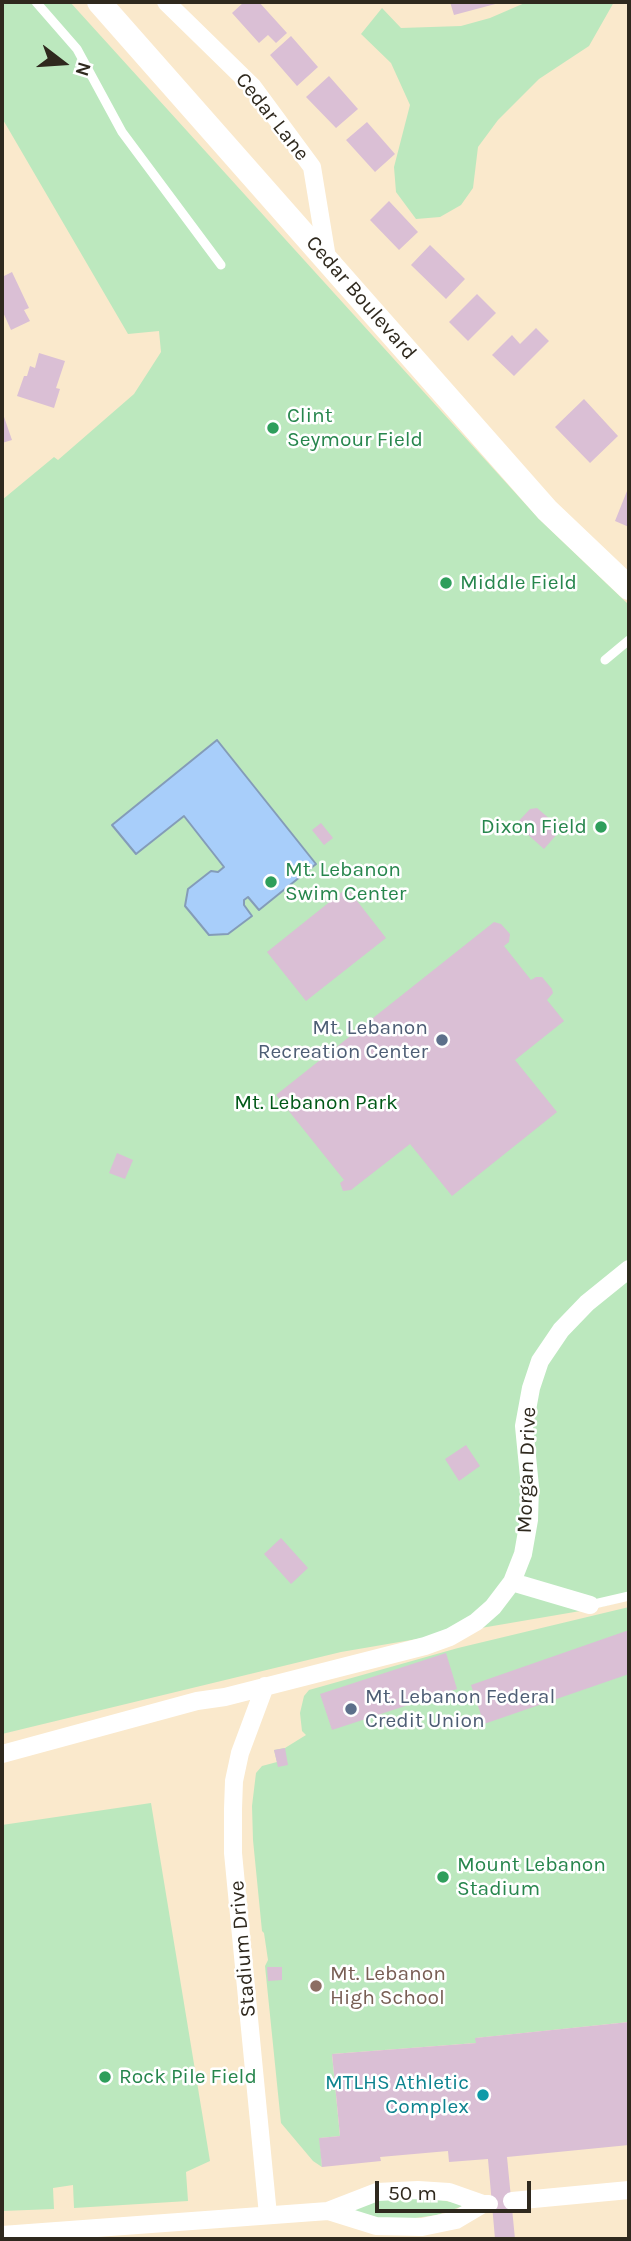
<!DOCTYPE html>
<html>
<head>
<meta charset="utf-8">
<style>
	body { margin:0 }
	#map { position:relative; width:631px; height:2241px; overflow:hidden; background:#fae9cc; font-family:Karla,sans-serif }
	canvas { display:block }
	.frame { position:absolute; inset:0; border:4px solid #2f291e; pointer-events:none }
	.north { position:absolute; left:28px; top:28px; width:70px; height:70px; -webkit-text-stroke:5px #fff; paint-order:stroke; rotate:107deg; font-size:19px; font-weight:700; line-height:28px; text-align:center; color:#2f291e }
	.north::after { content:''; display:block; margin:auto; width:24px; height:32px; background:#2f291e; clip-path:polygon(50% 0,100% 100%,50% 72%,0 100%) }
	.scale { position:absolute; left:375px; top:2181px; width:156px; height:32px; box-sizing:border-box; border:4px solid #2f291e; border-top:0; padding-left:9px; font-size:21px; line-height:24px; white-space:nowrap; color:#2f291e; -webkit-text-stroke:5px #fff; paint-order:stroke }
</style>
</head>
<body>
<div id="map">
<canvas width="631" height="2241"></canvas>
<div class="frame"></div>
<div class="north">N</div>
<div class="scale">50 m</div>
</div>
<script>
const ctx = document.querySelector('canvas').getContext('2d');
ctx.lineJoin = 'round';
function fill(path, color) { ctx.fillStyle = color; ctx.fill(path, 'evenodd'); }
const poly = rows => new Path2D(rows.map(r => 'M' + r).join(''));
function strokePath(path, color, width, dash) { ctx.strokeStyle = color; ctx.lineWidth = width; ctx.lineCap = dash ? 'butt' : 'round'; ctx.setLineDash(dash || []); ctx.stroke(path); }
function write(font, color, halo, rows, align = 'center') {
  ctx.font = font + ' Karla,sans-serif'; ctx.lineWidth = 5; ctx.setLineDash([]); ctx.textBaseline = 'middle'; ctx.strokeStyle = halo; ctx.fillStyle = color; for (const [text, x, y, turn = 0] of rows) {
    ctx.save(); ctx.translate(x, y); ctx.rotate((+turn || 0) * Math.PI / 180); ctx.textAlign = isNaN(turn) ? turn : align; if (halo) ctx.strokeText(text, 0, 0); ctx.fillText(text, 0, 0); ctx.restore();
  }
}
fill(poly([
	[2,2,70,2,539,519,629,605,629,1600,592,1609,341,1652,2,1734,2,500,54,457,58,460,134,394,161,352,159,331,128,334,2,118],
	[527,2,614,2,589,46,539,79,498,120,478,147,473,188,461,205,440,217,416,219,396,192,394,167,410,105,391,63,361,34,382,8,401,28,461,26,490,18],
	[629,1607,629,2022,476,2038,476,2043,332,2054,340,2136,320,2138,322,2167,313,2161,281,2123,265,1966,268,1960,264,1933,262,1931,253,1840,252,1806,256,1773,262,1766,277,1762,274,1750,285,1748,306,1735,302,1731,300,1713,304,1696,309,1690,458,1648],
	[151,1803,210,2161,186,2172,188,2201,74,2208,73,2185,53,2188,54,2209,2,2211,2,1825],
	[406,2197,436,2199,466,2205,437,2215,408,2219,379,2218,348,2209,378,2199]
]), '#bce8be');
const water = poly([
	[217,740,316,864,259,910,248,897,244,900,244,905,252,916,228,934,209,935,185,906,188,889,211,871,218,872,224,867,184,816,136,854,112,825,217,740]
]);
fill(water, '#a8cefa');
strokePath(water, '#849cb8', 2);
fill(poly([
	[244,2,259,2,287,33,276,43,268,35,259,43,232,13],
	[450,2,499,2,499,3,454,15],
	[291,36,318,67,297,86,270,55],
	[329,76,358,109,336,128,306,97],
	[367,122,395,154,375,172,346,140],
	[389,201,418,232,399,250,370,220],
	[430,245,465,279,446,299,411,265],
	[12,272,29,308,24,310,30,321,11,330,2,310,2,277],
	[477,294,496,313,468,341,449,322],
	[536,328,549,341,514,376,492,355,512,335,520,344],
	[39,353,65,361,56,388,60,389,54,408,17,396,24,376,27,376,30,366,35,368],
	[584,399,618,436,590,463,555,427],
	[2,411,12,440,2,443],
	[629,486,629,527,615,521],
	[537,808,558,826,558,833,544,849,516,824,530,809],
	[321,823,333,838,324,845,312,830],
	[347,888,386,938,306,1001,267,952],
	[494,922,501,924,510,934,509,942,504,946,531,980,536,977,542,977,552,989,553,993,547,1000,564,1021,515,1060,557,1112,452,1196,410,1144,351,1190,343,1191,340,1183,344,1180,276,1095],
	[117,1153,133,1160,125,1179,109,1173],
	[466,1445,480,1466,459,1481,445,1459],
	[281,1538,308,1568,291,1584,264,1554],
	[629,1630,629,1674,484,1724,471,1685],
	[446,1653,457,1689,332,1730,320,1694],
	[285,1748,288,1765,278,1767,274,1750],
	[267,1967,282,1967,282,1980,268,1981],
	[629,2022,629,2145,507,2157,515,2239,495,2239,488,2159,449,2162,448,2151,380,2157,381,2161,322,2167,319,2138,340,2136,332,2054,476,2043,475,2038]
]), '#dabfd5');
strokePath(poly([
	[36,2,77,49,122,132,221,265],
	[605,660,629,640],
	[590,1605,629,1596]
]), '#fff', 9);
strokePath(poly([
	[166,2,253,87,312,167,327,258],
	[512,1582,523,1554,529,1520,530,1487,524,1426,531,1388,540,1361,561,1330,587,1303,629,1269],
	[265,1686,240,1753,234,1781,233,1809,233,1853,268,2215],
	[2,1754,197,1701,225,1697,425,1646,450,1637,476,1622,493,1607,512,1582,590,1605],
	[512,2201,629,2190],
	[328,2211,376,2226,422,2227,456,2220,483,2204,489,2204],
	[2,2235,328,2211,377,2192,418,2190,449,2192,483,2204]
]), '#fff', 18);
strokePath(poly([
	[99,2,547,510,629,588]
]), '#fff', 24);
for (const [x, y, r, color] of [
	[273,428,7,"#2e9e5b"],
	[446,583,7,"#2e9e5b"],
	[601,827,7,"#2e9e5b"],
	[271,882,7,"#2e9e5b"],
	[442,1040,7,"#5c6f8a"],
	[351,1709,7,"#5c6f8a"],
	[443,1877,7,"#2e9e5b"],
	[316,1986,7,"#8d6e63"],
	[105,2077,7,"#2e9e5b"],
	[483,2095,7,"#0f9aa8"]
]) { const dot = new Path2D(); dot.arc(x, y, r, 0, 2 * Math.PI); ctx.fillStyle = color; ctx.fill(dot); strokePath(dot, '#fff', 2.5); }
write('21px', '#2f291e', '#fff', [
	["Cedar Lane",272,117,52],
	["Cedar Boulevard",361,298,49],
	["Morgan Drive",527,1470,-88],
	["Stadium Drive",243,1949,-95]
]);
write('21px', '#27864d', '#fff', [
	["Clint",287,416],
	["Seymour Field",287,440],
	["Middle Field",460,583],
	["Dixon Field",587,827,"right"],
	["Mt. Lebanon",285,870],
	["Swim Center",285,894],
	["Mount Lebanon",457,1865],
	["Stadium",457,1889],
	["Rock Pile Field",119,2077]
], 'left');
write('21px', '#4e5e75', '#fff', [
	["Mt. Lebanon",428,1028],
	["Recreation Center",428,1052],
	["Mt. Lebanon Federal",365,1697,"left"],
	["Credit Union",365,1721,"left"]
], 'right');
write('21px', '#005817', '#fff', [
	["Mt. Lebanon Park",316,1103]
]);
write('21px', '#785e54', '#fff', [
	["Mt. Lebanon",330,1974],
	["High School",330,1998]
], 'left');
write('21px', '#0d838f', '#fff', [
	["MTLHS Athletic",469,2083],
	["Complex",469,2107]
], 'right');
</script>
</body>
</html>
